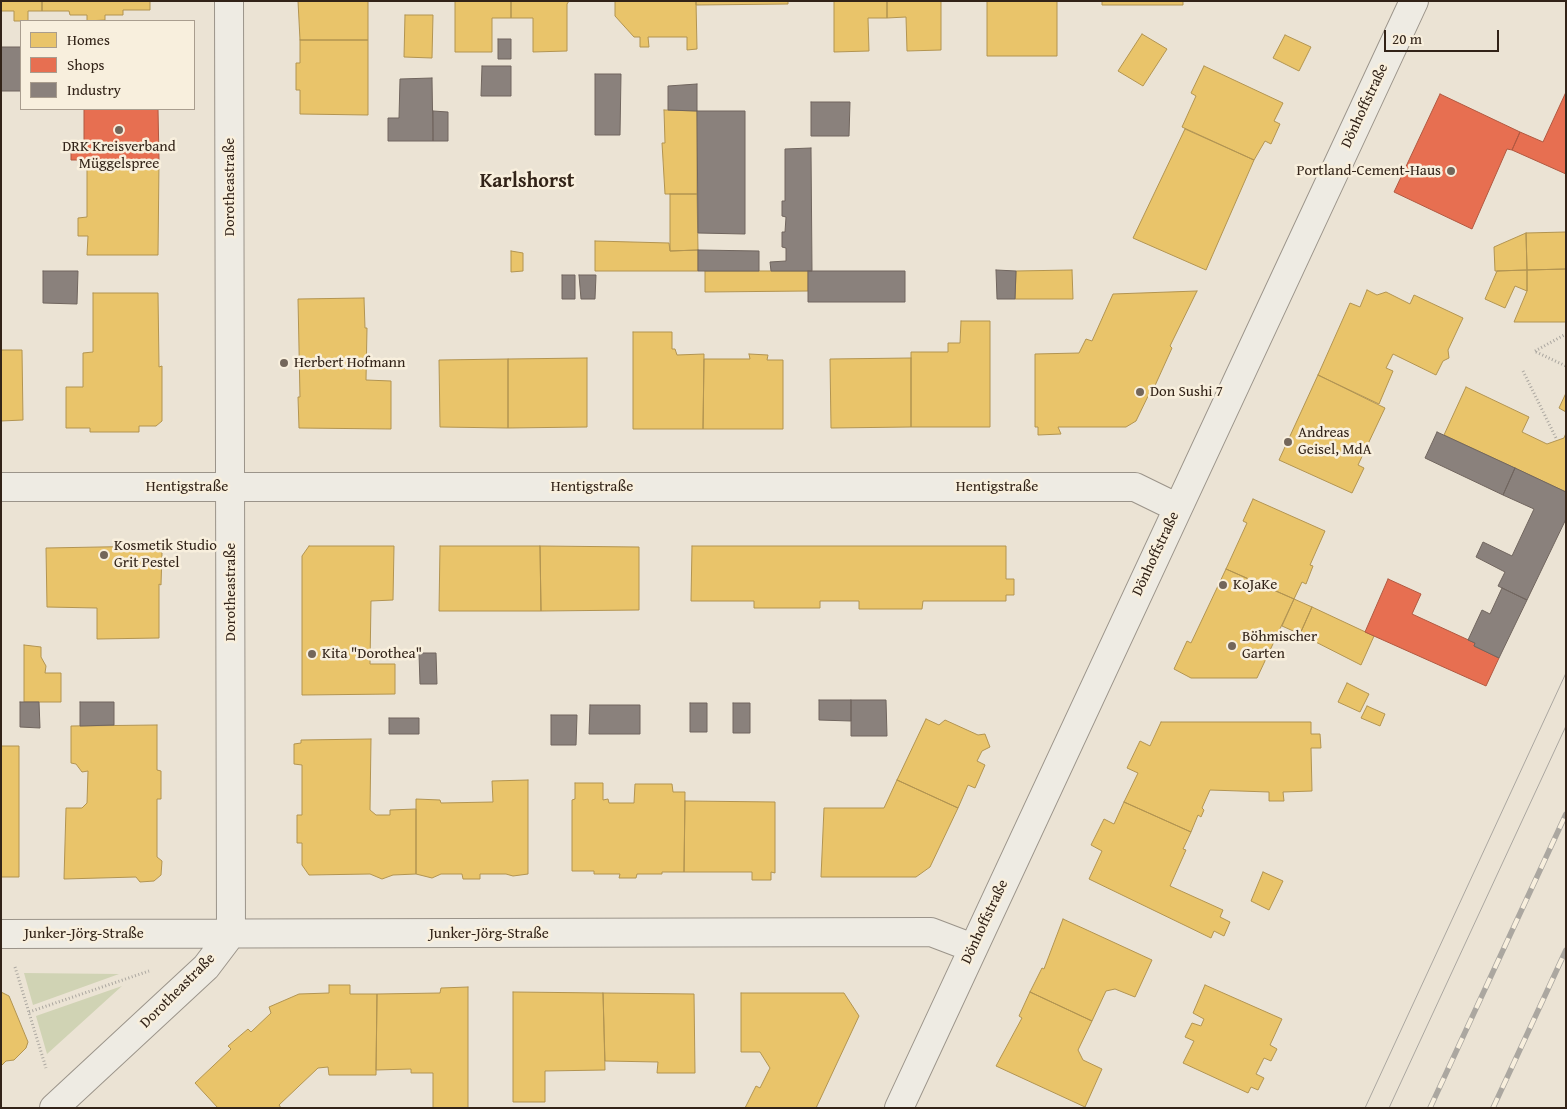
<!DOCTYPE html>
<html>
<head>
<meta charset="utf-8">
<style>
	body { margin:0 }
	#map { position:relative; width:1567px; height:1109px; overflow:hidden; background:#ebe3d4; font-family:"Gentium Book Plus",serif }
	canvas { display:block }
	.frame { position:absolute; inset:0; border:2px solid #322318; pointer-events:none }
	.legend { position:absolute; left:20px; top:20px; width:175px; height:90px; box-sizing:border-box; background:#f8efdd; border:1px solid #a99d8e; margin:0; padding:6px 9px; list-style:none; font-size:15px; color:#322318 }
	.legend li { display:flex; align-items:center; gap:10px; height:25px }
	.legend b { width:25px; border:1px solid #a99d8e }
	.scale { position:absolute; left:1384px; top:30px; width:115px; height:22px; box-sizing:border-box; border:2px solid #322318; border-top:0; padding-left:6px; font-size:15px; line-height:18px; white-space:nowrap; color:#322318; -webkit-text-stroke:4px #f8efdd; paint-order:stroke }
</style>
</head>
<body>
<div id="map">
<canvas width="1567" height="1109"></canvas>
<div class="frame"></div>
<ul class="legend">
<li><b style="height:14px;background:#e9c46a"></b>Homes</li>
<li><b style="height:14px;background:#e76f51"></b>Shops</li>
<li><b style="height:14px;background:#8a817c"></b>Industry</li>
</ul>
<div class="scale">20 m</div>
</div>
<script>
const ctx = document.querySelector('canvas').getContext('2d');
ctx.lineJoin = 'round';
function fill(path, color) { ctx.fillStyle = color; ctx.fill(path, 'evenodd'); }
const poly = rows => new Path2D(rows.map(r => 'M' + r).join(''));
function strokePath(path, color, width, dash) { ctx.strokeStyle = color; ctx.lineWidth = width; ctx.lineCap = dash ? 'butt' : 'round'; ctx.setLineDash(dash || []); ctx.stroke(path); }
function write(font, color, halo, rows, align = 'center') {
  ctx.font = font + ' "Gentium Book Plus",serif'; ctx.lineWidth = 5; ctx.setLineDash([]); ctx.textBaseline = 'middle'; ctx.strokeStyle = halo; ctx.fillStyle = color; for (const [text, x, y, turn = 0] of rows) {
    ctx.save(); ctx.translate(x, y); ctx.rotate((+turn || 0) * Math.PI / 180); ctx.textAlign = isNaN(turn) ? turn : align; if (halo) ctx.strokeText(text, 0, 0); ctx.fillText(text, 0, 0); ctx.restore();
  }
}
fill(poly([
	[24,973,119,974,33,1005],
	[122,986,47,1054,36,1016]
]), '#d0d3b4');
const homes = poly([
	[1,1,42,1,42,11,28,11,28,21,14,21,14,11,1,11,1,1],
	[42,1,150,1,150,10,123,10,123,15,105,15,105,20,87,21,87,15,70,15,69,11,42,11,42,1],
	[298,1,368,1,368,40,300,40,298,1],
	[455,1,511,1,511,18,492,18,492,52,455,52,455,1],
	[511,1,569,1,567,4,567,51,533,52,533,18,511,18,511,1],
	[615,1,696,1,697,49,687,50,687,37,648,37,649,47,640,47,640,37,634,37,615,16,615,1],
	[696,1,788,1,788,4,696,5,696,1],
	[834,1,887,1,887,18,868,18,869,51,834,52,834,1],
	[887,1,941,1,941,50,907,51,906,17,887,18,887,1],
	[987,1,1057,1,1057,56,987,56,987,1],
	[1102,1,1183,1,1183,5,1102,5,1102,1],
	[405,15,433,15,432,58,404,57,405,15],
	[1142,34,1167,49,1143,86,1118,71,1142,34],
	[1285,35,1311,47,1299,71,1273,58,1285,35],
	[300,40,368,40,368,115,300,114,300,90,296,90,296,63,300,63,300,40],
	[1204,66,1283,103,1274,121,1280,124,1271,144,1265,141,1254,160,1182,127,1196,96,1191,93,1204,66],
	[664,110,697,111,697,194,665,194,662,143,665,143,664,110],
	[1185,129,1254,160,1206,270,1133,238,1185,129],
	[87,160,159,160,158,255,87,255,88,236,78,236,78,218,87,217,87,160],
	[670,194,697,194,698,250,670,251,670,194],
	[1566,232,1566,269,1527,270,1526,233,1566,232],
	[1526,233,1527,270,1495,271,1494,247,1526,233],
	[595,241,669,243,670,251,698,250,698,271,595,271,595,241],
	[511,251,523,253,523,271,511,272,511,251],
	[1566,269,1566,322,1514,322,1527,291,1527,270,1566,269],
	[1072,270,1073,299,1015,299,1016,271,1072,270],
	[1527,270,1527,291,1515,286,1505,308,1485,299,1497,271,1527,270],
	[705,271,808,271,808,291,705,292,705,271],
	[1367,290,1377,295,1386,292,1410,304,1414,295,1463,318,1448,350,1449,358,1443,361,1436,375,1393,354,1386,368,1393,371,1379,404,1318,375,1350,303,1360,307,1367,290],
	[1197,291,1170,346,1172,348,1153,390,1151,390,1136,421,1126,427,1058,427,1061,434,1038,435,1038,427,1035,427,1035,354,1079,353,1086,339,1092,341,1113,294,1197,291],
	[93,293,158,293,159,367,162,366,162,421,156,426,139,426,139,432,90,432,90,428,66,428,66,387,83,387,83,353,93,352,93,293],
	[364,298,365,328,367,328,366,380,391,381,391,429,299,428,298,397,300,397,298,299,364,298],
	[961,321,990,321,990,427,911,427,911,352,948,352,948,343,960,343,961,321],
	[633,332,672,332,672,349,675,349,677,355,704,354,703,429,633,429,633,332],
	[1,350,22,350,23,420,1,421,1,350],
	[749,354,768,355,767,360,783,360,783,429,703,429,704,359,750,359,749,354],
	[587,358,587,427,508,428,508,359,587,358],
	[911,358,911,427,831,428,830,359,911,358],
	[508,359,508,428,440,427,439,360,508,359],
	[1318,375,1385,408,1358,465,1364,468,1352,493,1279,460,1318,375],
	[1466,387,1529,417,1522,432,1547,444,1564,438,1566,433,1566,492,1444,435,1466,387],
	[1566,393,1566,412,1559,408,1566,393],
	[1253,499,1325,531,1310,565,1313,566,1306,584,1302,582,1294,599,1226,569,1247,523,1243,521,1253,499],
	[154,546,162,553,161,585,159,584,159,638,97,639,97,608,47,607,46,548,154,546],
	[309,546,394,546,393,600,371,601,370,664,395,664,395,694,302,695,302,556,309,546],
	[440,546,540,546,541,611,439,611,440,546],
	[540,546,639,547,639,610,541,611,540,546],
	[692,546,1006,546,1006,579,1014,579,1014,595,1006,595,1006,601,923,601,922,609,859,609,859,601,820,601,820,608,754,608,754,601,691,601,692,546],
	[1226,569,1294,599,1257,678,1191,678,1174,669,1187,641,1191,643,1226,569],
	[1294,599,1312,607,1300,634,1282,626,1294,599],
	[1312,607,1374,636,1361,665,1300,634,1312,607],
	[24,645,41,647,41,657,46,666,45,673,61,673,61,702,24,702,24,645],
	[1347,683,1369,694,1360,712,1338,702,1347,683],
	[1367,706,1385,714,1380,726,1361,718,1367,706],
	[926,719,939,725,945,720,978,735,985,734,990,747,982,751,977,761,985,765,975,788,968,785,958,808,897,780,926,719],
	[1161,722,1311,722,1311,734,1320,734,1321,748,1311,748,1312,791,1283,792,1284,801,1269,801,1269,792,1210,790,1202,808,1204,810,1201,817,1198,815,1191,832,1124,802,1138,773,1127,768,1140,741,1150,746,1161,722],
	[157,725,157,770,161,771,161,799,157,799,157,857,162,861,161,875,154,881,140,882,136,877,64,879,66,808,82,808,87,803,88,771,82,772,76,764,71,763,71,726,157,725],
	[371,739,370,810,376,815,390,815,390,810,416,809,416,874,393,875,382,879,370,874,309,875,302,865,302,843,297,843,297,815,302,815,302,765,294,764,294,744,301,743,301,740,371,739],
	[1,746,19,746,19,877,1,877,1,746],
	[528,780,528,874,513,876,506,874,480,874,480,879,463,879,462,874,441,874,432,878,416,874,416,799,440,800,441,803,493,802,492,781,528,780],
	[897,780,958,808,930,867,916,877,821,877,824,808,884,808,897,780],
	[575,783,603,783,603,800,608,799,609,803,634,803,635,784,672,784,673,792,685,792,684,872,662,872,662,874,637,874,636,878,619,878,620,874,594,874,594,871,572,871,572,800,575,799,575,783],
	[685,801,775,802,775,873,771,872,771,880,752,880,752,872,684,872,685,801],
	[1124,802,1191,832,1183,849,1186,850,1170,886,1223,910,1220,917,1230,922,1224,936,1214,931,1211,938,1089,879,1102,851,1091,845,1104,819,1114,824,1124,802],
	[1263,872,1283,881,1269,910,1251,901,1263,872],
	[1063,919,1152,960,1135,997,1115,989,1106,991,1092,1021,1030,992,1042,968,1044,969,1063,919],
	[329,985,350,985,350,994,377,994,376,1075,329,1075,328,1067,318,1068,279,1105,281,1108,218,1108,195,1083,231,1049,228,1046,248,1029,251,1032,271,1013,269,1007,299,994,329,993,329,985],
	[1205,985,1282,1019,1270,1045,1277,1049,1271,1061,1264,1058,1256,1074,1264,1078,1258,1090,1251,1087,1248,1093,1183,1063,1194,1041,1185,1037,1192,1023,1201,1026,1204,1019,1193,1013,1205,985],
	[468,987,468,1108,433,1108,433,1073,411,1073,411,1069,376,1070,377,994,440,993,441,988,468,987],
	[1,992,9,996,28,1042,26,1048,14,1060,6,1061,1,1066,1,992],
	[513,992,603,993,605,1070,545,1071,545,1102,513,1102,513,992],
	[1030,992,1092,1021,1078,1050,1083,1060,1102,1069,1085,1107,996,1066,1022,1018,1019,1016,1030,992],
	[603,993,694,994,695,1073,657,1073,658,1062,605,1061,603,993],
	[741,993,844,993,859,1016,816,1108,745,1108,756,1086,760,1088,770,1068,760,1052,741,1052,741,993]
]);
fill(homes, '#e9c46a');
strokePath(homes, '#b29451', 1);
const shops = poly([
	[1566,92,1566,174,1512,150,1520,132,1543,142,1566,92],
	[1440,94,1520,132,1512,150,1507,149,1472,229,1394,192,1440,94],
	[84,109,158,109,159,160,71,160,71,142,84,142,84,109],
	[1388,579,1421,594,1412,614,1475,643,1474,646,1499,658,1486,686,1365,632,1388,579]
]);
fill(shops, '#e76f51');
strokePath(shops, '#b15840', 1);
const industry = poly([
	[498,39,511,39,511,59,498,59,498,39],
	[1,47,21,47,21,91,1,91,1,47],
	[482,66,511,66,511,96,481,96,482,66],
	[595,74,621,74,620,135,595,135,595,74],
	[432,78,433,141,388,141,388,118,399,118,400,79,432,78],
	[697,84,697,111,668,110,668,86,697,84],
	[811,102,850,102,849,136,811,136,811,102],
	[433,111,448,112,448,141,433,141,433,111],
	[697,111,745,111,745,234,698,233,697,111],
	[811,148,812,271,771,271,770,262,786,261,786,248,782,247,782,232,785,232,786,217,782,216,782,201,785,201,785,149,811,148],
	[698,250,759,251,759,271,698,271,698,250],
	[996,270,1016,271,1015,299,997,299,996,270],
	[43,271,78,271,77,304,43,303,43,271],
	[808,271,905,271,905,302,808,302,808,271],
	[562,275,575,275,575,299,562,299,562,275],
	[579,275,596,275,595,299,581,299,579,275],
	[1437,432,1515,468,1503,495,1425,458,1437,432],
	[1515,468,1566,492,1566,519,1527,600,1498,586,1505,572,1476,557,1483,542,1512,556,1534,509,1503,495,1515,468],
	[1502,588,1527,600,1499,658,1474,646,1475,643,1468,640,1482,610,1490,614,1502,588],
	[419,653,436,653,437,684,420,684,419,653],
	[819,700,851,700,851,721,819,720,819,700],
	[851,700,886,700,887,736,851,736,851,700],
	[20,702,39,702,40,728,20,727,20,702],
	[80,702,114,702,114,725,80,726,80,702],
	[690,703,707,703,707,732,690,732,690,703],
	[733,703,750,703,750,733,733,733,733,703],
	[590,705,640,705,640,734,589,734,590,705],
	[551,715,577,715,576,745,551,745,551,715],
	[389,718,419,718,419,734,389,734,389,718]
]);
fill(industry, '#8a817c');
strokePath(industry, '#70655e', 1);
const street = poly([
	[1,487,1135,487,1178,508],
	[1,934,931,932,973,948],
	[54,1108,206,967,231,934,229,1],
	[899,1108,1414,1]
]);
strokePath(street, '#9b948a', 30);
strokePath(poly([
	[1535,351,1566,334],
	[1536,352,1566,366],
	[1523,371,1557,440],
	[15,967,46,1068],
	[29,1012,149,971]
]), '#aba7a0', 3, [1, 2.5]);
strokePath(street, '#eeebe3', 28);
strokePath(poly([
	[1365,1108,1566,673],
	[1389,1108,1566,726]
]), '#aba7a0', 1);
const rail = poly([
	[1430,1108,1566,814],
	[1493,1108,1566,950]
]);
strokePath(rail, '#aba7a0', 5.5);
strokePath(rail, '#f8efdd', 4, [11]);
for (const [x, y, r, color] of [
	[119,130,5,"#73665a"],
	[1451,171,5,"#73665a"],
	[284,363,5,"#73665a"],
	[1140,392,5,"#73665a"],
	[1288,442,5,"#73665a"],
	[104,555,5,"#73665a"],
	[1223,585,5,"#73665a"],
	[1232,646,5,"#73665a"],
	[312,654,5,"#73665a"]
]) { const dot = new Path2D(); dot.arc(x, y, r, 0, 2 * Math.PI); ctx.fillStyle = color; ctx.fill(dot); strokePath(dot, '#f8efdd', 2); }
write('15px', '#322318', '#f8efdd', [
	["Dönhoffstraße",1365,106,-65],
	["Dorotheastraße",230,187,-90],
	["Hentigstraße",187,487],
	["Hentigstraße",592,487],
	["Hentigstraße",997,487],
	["Dönhoffstraße",1156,554,-65],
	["Dorotheastraße",231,592,-90],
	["Dönhoffstraße",985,922,-65],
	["Junker-Jörg-Straße",84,934],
	["Junker-Jörg-Straße",489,934],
	["Dorotheastraße",178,991,-45]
]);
write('15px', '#322318', '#f8efdd', [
	["DRK Kreisverband",119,147,"center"],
	["Müggelspree",119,164,"center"],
	["Portland-Cement-Haus",1441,171,"right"],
	["Herbert Hofmann",294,363],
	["Don Sushi 7",1150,392],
	["Andreas",1298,433],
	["Geisel, MdA",1298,450],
	["Kosmetik Studio",114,546],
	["Grit Pestel",114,563],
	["KoJaKe",1233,585],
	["Böhmischer",1242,637],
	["Garten",1242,654],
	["Kita \"Dorothea\"",322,654]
], 'left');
write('bold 20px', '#322318', '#f8efdd', [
	["Karlshorst",527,182]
]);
</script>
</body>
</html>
